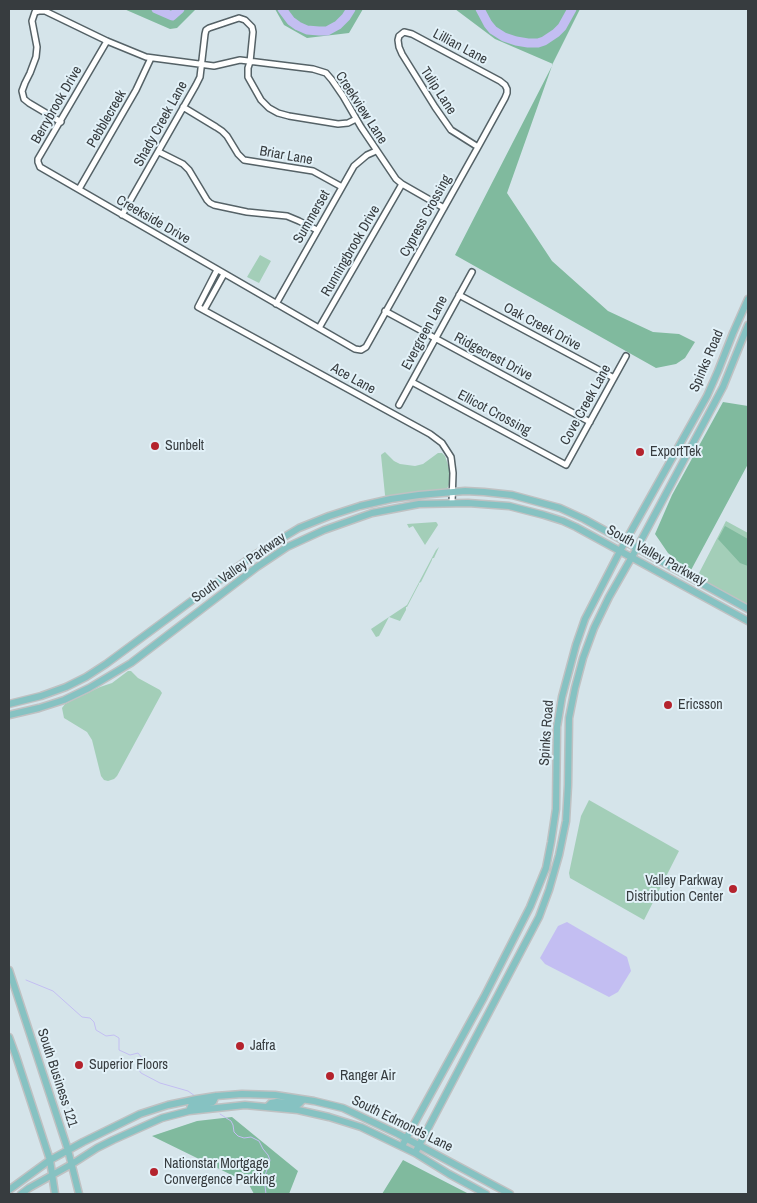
<!DOCTYPE html>
<html>
<head>
<meta charset="utf-8">
<style>
	body { margin:0 }
	#map { position:relative; width:757px; height:1203px; overflow:hidden; background:#d5e4ea; font-family:"Archivo Narrow",sans-serif }
	canvas { display:block }
	.frame { position:absolute; inset:0; border:10px solid #373c3f; pointer-events:none }
</style>
</head>
<body>
<div id="map">
<canvas width="757" height="1203"></canvas>
<div class="frame"></div>
</div>
<script>
const ctx = document.querySelector('canvas').getContext('2d');
ctx.lineJoin = 'round';
function fill(path, color) { ctx.fillStyle = color; ctx.fill(path, 'evenodd'); }
const poly = rows => new Path2D(rows.map(r => 'M' + r).join(''));
function strokePath(path, color, width, dash) { ctx.strokeStyle = color; ctx.lineWidth = width; ctx.lineCap = dash ? 'butt' : 'round'; ctx.setLineDash(dash || []); ctx.stroke(path); }
function write(font, color, halo, rows, align = 'center') {
  ctx.font = font + ' "Archivo Narrow",sans-serif'; ctx.lineWidth = 4; ctx.setLineDash([]); ctx.textBaseline = 'middle'; ctx.strokeStyle = halo; ctx.fillStyle = color; for (const [text, x, y, turn = 0] of rows) {
    ctx.save(); ctx.translate(x, y); ctx.rotate((+turn || 0) * Math.PI / 180); ctx.textAlign = isNaN(turn) ? turn : align; if (halo) ctx.strokeText(text, 0, 0); ctx.fillText(text, 0, 0); ctx.restore();
  }
}
fill(poly([
	[260,255,271,261,259,283,247,277],
	[385,452,394,461,400,464,415,466,423,464,438,453,442,453,445,456,449,468,450,482,447,489,386,497,385,495,381,455,382,454],
	[726,521,748,533,748,603,747,606,699,578,698,575],
	[436,522,437,523,438,525,425,545,413,526,409,528,407,524],
	[439,547,434,558,433,558,432,559,432,560,421,582,419,583,419,584,407,607,406,607,406,610,400,621,389,617,379,636,376,637,371,629,407,605,436,550],
	[128,671,131,671,138,678,160,690,162,693,117,776,114,779,108,781,104,780,101,776,92,740,87,732,64,718,62,708,65,704,71,701,100,687,112,683],
	[589,800,679,851,644,920,570,878,569,873,581,816]
]), '#a3ceb8');
fill(poly([
	[124,9,196,9,177,28,170,29],
	[275,9,363,9,349,33,307,38,284,25],
	[455,9,580,9,553,63,507,193,552,261,608,311,653,332,679,334,695,342,685,358,676,364,656,368,455,255,553,64,495,39],
	[723,402,748,406,748,464,690,572,668,553,655,534,672,495],
	[725,526,748,539,748,566,740,563,718,539],
	[232,1117,298,1171,289,1194,254,1194,248,1183,152,1136,197,1121],
	[403,1160,469,1194,470,1194,382,1194]
]), '#80ba9e');
fill(poly([
	[567,922,627,957,631,971,618,992,609,997,545,964,540,958,558,926]
]), '#c3bef2');
strokePath(poly([
	[26,980,53,991,82,1017,90,1018,94,1022,96,1030,106,1036,114,1035,119,1038,119,1050,130,1055,138,1053,142,1058,137,1067,141,1073,160,1083,188,1091,195,1096],
	[220,1114,231,1121,233,1125,234,1132,238,1136,244,1138,251,1137,259,1141,263,1149,268,1155,270,1160,269,1164,264,1178,266,1194]
]), '#c3bef2', 1);
strokePath(poly([
	[156,9,172,16,180,9],
	[282,9,291,21,298,26,307,30,319,31,327,31,338,25,346,17,351,9],
	[480,9,488,24,493,30,504,37,516,41,528,43,538,43,544,41,556,33,562,27,572,9]
]), '#c3bef2', 9);
const minor = poly([
	[107,41,38,159,38,162,40,167,355,349,361,350,366,347,478,147,505,98,507,93,507,89,505,85,500,81,412,34,404,32,399,36,398,40,399,47,402,54,435,107,451,130,478,147],
	[183,107,216,127,222,131,227,136,238,154,244,160,313,171,342,187],
	[61,122,29,103,24,99,22,91,25,83,30,73,36,57,37,47,32,21,35,12,39,11,45,11,107,41,146,57,214,66,240,60,313,69,326,73,332,80,343,96,361,127,396,179,402,184,444,208],
	[159,152,183,164,189,170,207,200,210,203,214,205,247,212,287,216,299,221,317,230],
	[79,189,136,90,151,58],
	[122,215,196,85,200,77,205,34,206,30,209,28,239,18,245,20,252,27,253,32,250,62,248,68,248,77,261,100,269,108,278,113,289,116,338,124,348,123,356,119],
	[217,270,198,307,430,434,442,443,451,457,453,473,452,503],
	[459,295,614,378],
	[276,304,354,166,367,155,376,151],
	[204,310,224,274],
	[385,311,590,422],
	[319,328,402,184],
	[412,382,566,465,626,356],
	[399,405,472,272]
]);
const major = poly([
	[9,704,41,696,66,687,86,677,106,664,251,557,299,528,329,516,360,506,391,499,419,495,465,491,484,492,512,495,560,508,584,519,748,609],
	[9,715,39,708,64,700,89,688,131,663,257,567,287,547,324,530,372,513,419,504,468,503,509,506,544,515,563,521,576,527,748,621],
	[9,970,68,1150,79,1194],
	[9,1037,16,1056,50,1160,55,1194],
	[268,1106,271,1103,277,1102,299,1104,303,1100],
	[189,1111,191,1106,213,1102,216,1096],
	[402,1146,484,997,530,907,546,868,551,842,556,809,557,727,562,697,576,645,585,619,620,551,707,396,718,371,733,333,748,299],
	[415,1153,539,917,549,890,559,855,566,821,568,785,569,718,575,688,583,658,594,628,609,597,637,548,723,387,748,325],
	[9,1190,50,1160,83,1142,140,1114,168,1105,197,1099,216,1096,242,1094,275,1095,314,1101,343,1108,398,1134,510,1194],
	[21,1194,29,1188,72,1164,97,1148,113,1140,162,1118,189,1111,245,1105,298,1110,329,1117,361,1127,415,1153,449,1174,486,1194]
]);
strokePath(minor, '#556267', 8);
strokePath(major, '#bfc1c2', 9);
strokePath(minor, '#fff', 5);
strokePath(major, '#86c2c2', 6);
for (const [x, y, r, color] of [
	[155,446,5,"#b4232d"],
	[640,452,5,"#b4232d"],
	[668,705,5,"#b4232d"],
	[733,889,5,"#b4232d"],
	[240,1046,5,"#b4232d"],
	[79,1065,5,"#b4232d"],
	[330,1076,5,"#b4232d"],
	[154,1172,5,"#b4232d"]
]) { const dot = new Path2D(); dot.arc(x, y, r, 0, 2 * Math.PI); ctx.fillStyle = color; ctx.fill(dot); strokePath(dot, '#e2f1f8', 2); }
write('14px', '#373c3f', '#e2f1f8', [
	["Lillian Lane",460,47,28],
	["Tulip Lane",438,91,57],
	["Berrybrook Drive",57,105,-60],
	["Creekview Lane",361,108,57],
	["Pebblecreek",107,119,-60],
	["Shady Creek Lane",161,124,-61],
	["Briar Lane",286,156,10],
	["Cypress Crossing",426,216,-61],
	["Summerset",312,217,-60],
	["Creekside Drive",153,220,30],
	["Runningbrook Drive",351,251,-60],
	["Oak Creek Drive",542,327,28],
	["Evergreen Lane",425,333,-62],
	["Ridgecrest Drive",493,357,28],
	["Spinks Road",707,361,-67],
	["Ace Lane",353,379,29],
	["Cove Creek Lane",586,405,-61],
	["Ellicot Crossing",494,413,28],
	["South Valley Parkway",656,556,29],
	["South Valley Parkway",239,568,-35],
	["Spinks Road",547,733,-86],
	["South Business 121",57,1078,72],
	["South Edmonds Lane",402,1124,26]
]);
write('14px', '#373c3f', '#e2f1f8', [
	["Sunbelt",165,446],
	["ExportTek",650,452],
	["Ericsson",678,705],
	["Valley Parkway",723,881,"right"],
	["Distribution Center",723,897,"right"],
	["Jafra",250,1046],
	["Superior Floors",89,1065],
	["Ranger Air",340,1076],
	["Nationstar Mortgage",164,1164],
	["Convergence Parking",164,1180]
], 'left');
</script>
</body>
</html>
